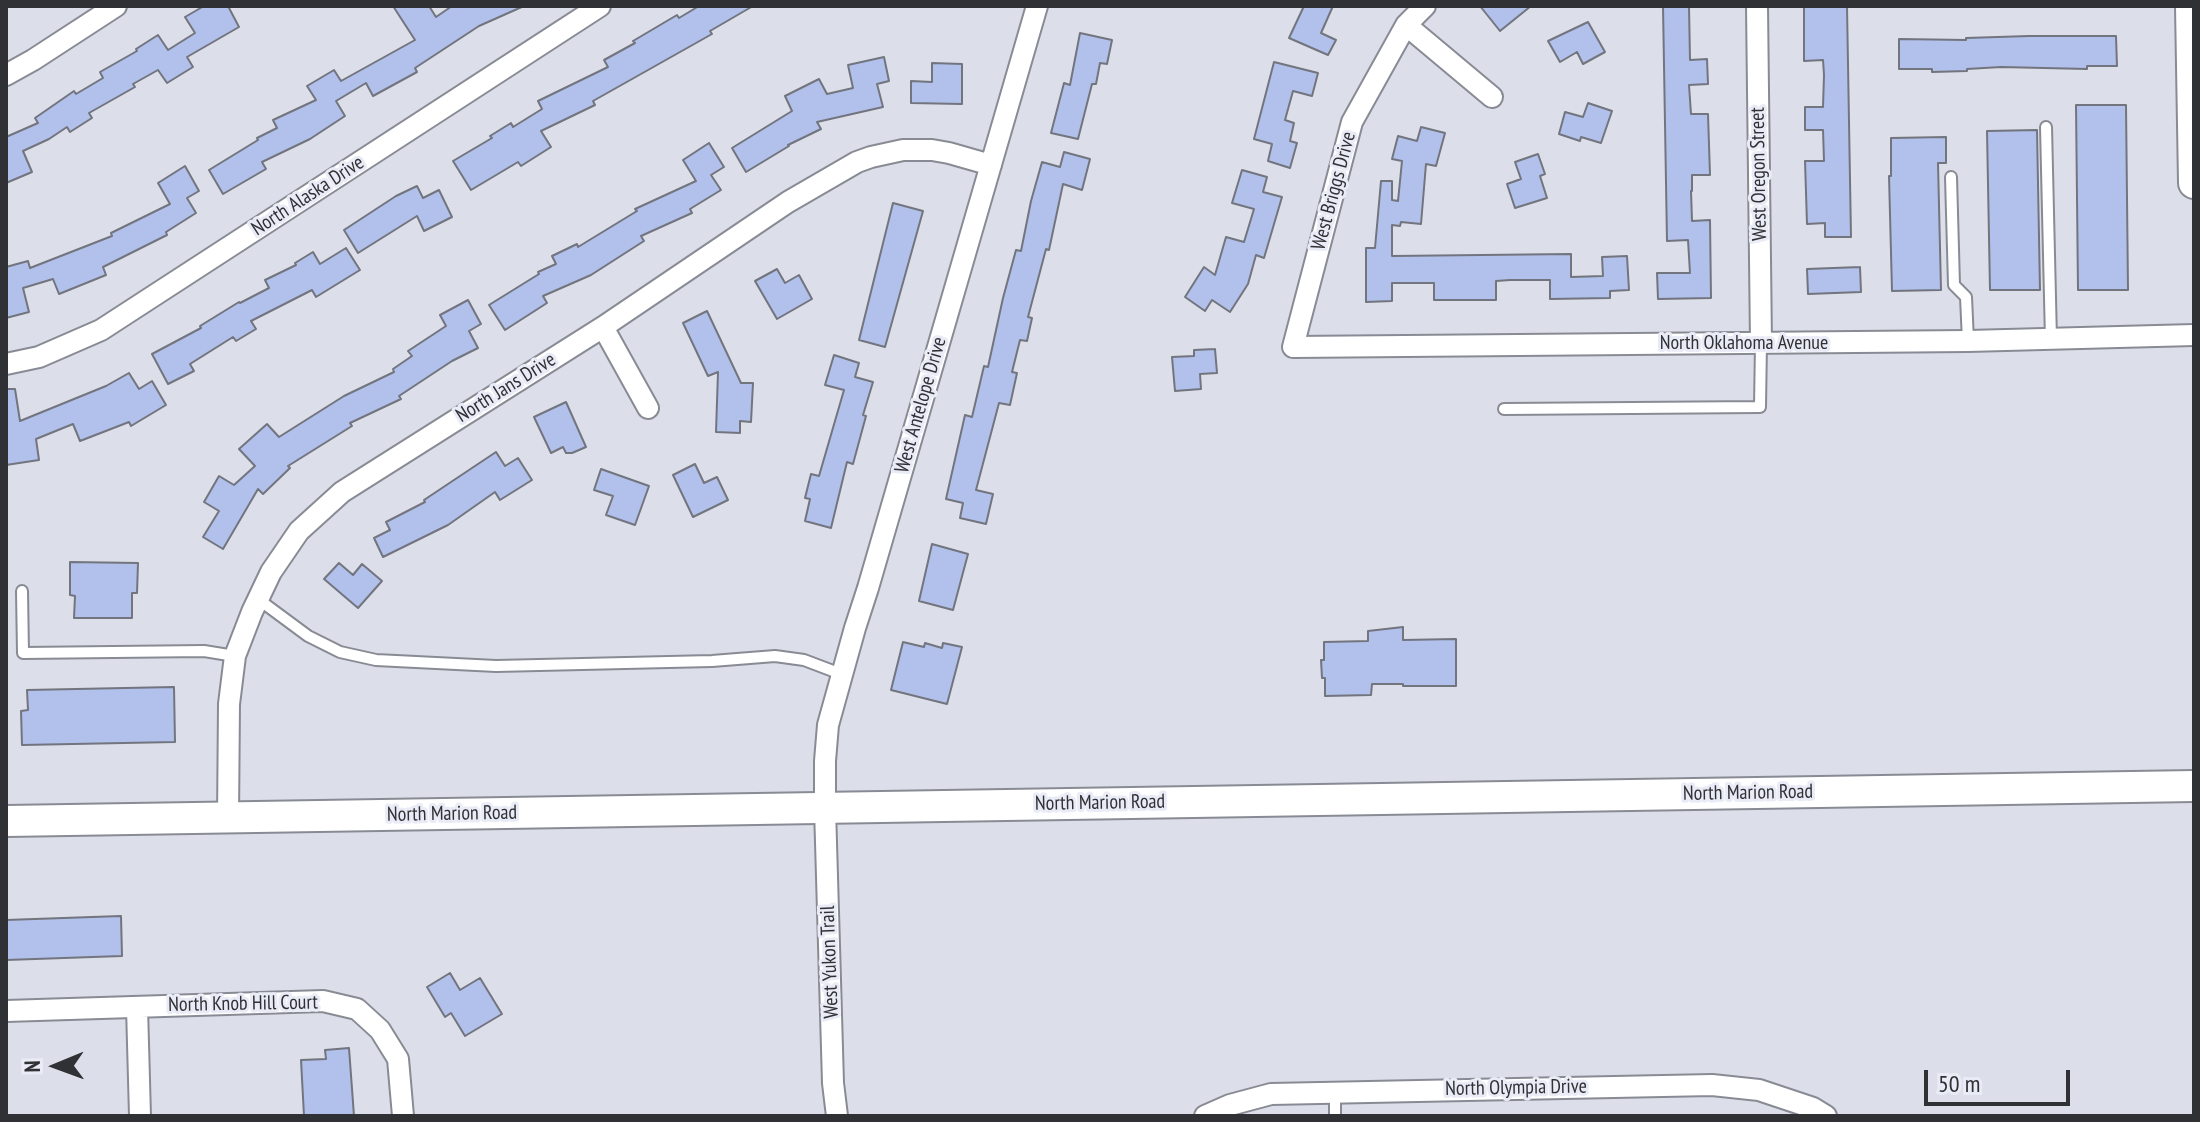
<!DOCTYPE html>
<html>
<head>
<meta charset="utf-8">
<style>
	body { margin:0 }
	#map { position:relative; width:2200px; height:1122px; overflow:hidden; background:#dcdfe9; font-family:"PT Sans Narrow",sans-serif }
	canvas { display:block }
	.frame { position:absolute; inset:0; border:8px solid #303135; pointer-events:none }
	.north { position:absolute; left:16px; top:1026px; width:80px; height:80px; -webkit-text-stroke:6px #e9ecf6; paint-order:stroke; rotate:269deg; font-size:22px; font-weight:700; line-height:32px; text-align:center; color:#303135 }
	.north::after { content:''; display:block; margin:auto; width:28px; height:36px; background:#303135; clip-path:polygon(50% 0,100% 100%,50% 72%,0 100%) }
	.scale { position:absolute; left:1924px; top:1070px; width:146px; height:36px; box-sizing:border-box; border:4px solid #303135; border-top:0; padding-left:10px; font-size:24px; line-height:28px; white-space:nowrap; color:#303135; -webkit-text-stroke:6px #e9ecf6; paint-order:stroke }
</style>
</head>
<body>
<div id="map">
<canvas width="2200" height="1122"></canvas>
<div class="frame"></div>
<div class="north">N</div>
<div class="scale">50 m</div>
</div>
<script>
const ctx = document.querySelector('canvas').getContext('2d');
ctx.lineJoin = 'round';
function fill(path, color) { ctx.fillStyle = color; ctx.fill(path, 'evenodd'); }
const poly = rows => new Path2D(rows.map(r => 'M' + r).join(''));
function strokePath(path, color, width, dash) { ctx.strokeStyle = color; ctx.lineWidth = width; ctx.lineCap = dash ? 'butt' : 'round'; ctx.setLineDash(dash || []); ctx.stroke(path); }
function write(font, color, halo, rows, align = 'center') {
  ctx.font = font + ' "PT Sans Narrow",sans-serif'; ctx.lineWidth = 6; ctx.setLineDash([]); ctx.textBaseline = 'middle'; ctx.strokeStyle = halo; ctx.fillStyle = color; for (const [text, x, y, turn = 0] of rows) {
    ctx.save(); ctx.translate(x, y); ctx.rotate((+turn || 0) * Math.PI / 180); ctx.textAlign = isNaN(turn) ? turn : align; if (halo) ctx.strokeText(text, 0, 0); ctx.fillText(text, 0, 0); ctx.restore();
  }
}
const building = poly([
	[204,6,228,6,239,27,187,57,193,67,167,83,158,70,133,84,135,87,89,113,92,118,70,132,67,127,49,139,23,151,32,172,6,183,6,137,38,123,35,118,74,91,76,94,103,78,100,72,137,51,136,49,158,35,168,50,195,33,185,17,204,6],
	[393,6,429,6,436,17,452,6,524,6,479,26,415,68,417,72,373,96,366,83,336,101,345,116,310,139,262,162,266,169,223,194,209,170,258,140,257,138,277,128,273,120,316,100,307,86,334,70,341,81,415,40,393,6],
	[699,6,753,6,710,31,712,34,593,101,595,105,541,131,551,147,521,166,518,162,471,190,453,161,492,138,490,136,511,123,513,127,542,109,538,101,608,67,604,60,635,43,633,41,677,15,679,18,699,6],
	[1304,6,1333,6,1321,33,1336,40,1328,55,1289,38,1304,6],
	[1480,6,1531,6,1500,31,1480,6],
	[1663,6,1689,6,1690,60,1707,59,1708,84,1689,85,1691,114,1708,114,1710,175,1692,175,1692,191,1691,191,1692,221,1710,220,1711,298,1658,299,1657,273,1690,273,1688,240,1667,241,1663,6],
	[1804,6,1847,6,1851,237,1825,237,1825,223,1807,224,1805,161,1824,161,1823,130,1805,130,1805,107,1823,107,1824,75,1823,60,1804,61,1804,6],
	[1588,22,1605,52,1583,64,1577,52,1560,62,1548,41,1588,22],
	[1080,33,1112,40,1107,64,1100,63,1096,84,1092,84,1078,139,1051,133,1064,83,1070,85,1080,33],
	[2029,36,2116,36,2117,66,2087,66,2087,69,2001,67,1967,69,1967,71,1932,72,1932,69,1899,69,1899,39,1966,40,1966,38,2029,36],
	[884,57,889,81,877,84,883,107,817,122,821,129,788,145,789,146,746,172,732,148,792,111,785,96,819,79,827,94,853,88,848,65,884,57],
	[1274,62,1318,73,1312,96,1293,91,1285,120,1294,123,1290,141,1297,143,1290,168,1268,161,1272,144,1254,139,1274,62],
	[932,63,962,64,962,104,911,103,911,81,932,82,932,63],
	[1588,103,1612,111,1601,143,1581,137,1580,141,1559,134,1565,112,1583,117,1588,103],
	[2076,105,2126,105,2128,290,2078,290,2076,105],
	[1421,127,1445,133,1436,166,1426,164,1421,224,1401,222,1400,226,1392,225,1392,256,1571,254,1571,277,1603,276,1602,257,1627,256,1629,290,1610,291,1610,298,1550,299,1550,280,1510,280,1496,281,1496,300,1434,300,1434,283,1392,283,1392,301,1366,302,1366,248,1375,248,1381,181,1392,181,1392,200,1398,201,1402,161,1392,159,1398,136,1417,141,1421,127],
	[2037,130,2040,290,1990,290,1987,131,2037,130],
	[1946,137,1946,163,1938,163,1941,290,1892,291,1889,176,1891,176,1891,138,1946,137],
	[709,143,724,167,711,175,721,190,690,209,692,213,641,236,644,241,591,275,543,296,547,303,505,330,489,305,539,274,538,272,556,264,552,256,577,244,578,247,637,211,635,209,696,181,683,160,709,143],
	[1064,152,1090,159,1082,190,1063,184,1049,250,1046,249,1028,317,1032,318,1027,341,1020,340,1012,372,1017,373,1010,405,999,403,976,490,993,494,986,524,960,518,963,503,946,499,965,415,972,417,984,366,988,367,1003,298,1016,250,1021,251,1031,201,1042,162,1060,167,1064,152],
	[1538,154,1545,174,1540,176,1547,198,1515,208,1507,184,1521,179,1515,162,1538,154],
	[185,166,199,191,187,198,196,213,166,232,167,235,103,267,106,275,59,294,53,279,23,288,29,312,6,318,6,267,28,261,30,268,112,236,111,233,170,204,158,183,185,166],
	[1242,170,1267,177,1263,192,1282,197,1264,258,1256,255,1248,284,1230,312,1212,300,1205,311,1185,297,1204,267,1215,275,1226,237,1244,242,1254,209,1232,203,1242,170],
	[417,186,423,198,439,190,452,217,424,231,417,216,358,253,344,230,396,196,417,186],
	[893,203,923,211,885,347,859,340,893,203],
	[346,248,360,270,316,297,312,290,251,321,256,329,236,341,233,337,190,364,194,371,168,384,152,354,201,328,200,326,239,302,240,303,269,288,265,280,296,265,295,263,313,252,320,264,346,248],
	[1860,267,1861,292,1808,294,1807,269,1860,267],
	[777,269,785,283,799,275,812,299,777,319,755,281,777,269],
	[468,300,481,324,469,331,478,348,452,361,399,396,401,399,350,423,352,426,288,466,290,468,263,494,258,489,223,549,203,537,219,511,204,502,219,476,234,485,255,466,239,449,267,424,279,437,344,396,394,372,393,369,412,356,408,351,446,326,440,315,468,300],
	[707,311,741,383,753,383,751,422,740,421,740,433,716,432,718,372,708,376,683,323,707,311],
	[1215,349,1217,373,1200,374,1201,389,1175,391,1172,357,1194,356,1194,350,1215,349],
	[834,355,859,363,855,377,873,382,863,415,866,416,853,464,847,462,831,528,805,521,810,499,805,498,811,474,819,476,844,390,825,385,834,355],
	[129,373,139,389,152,381,166,405,131,426,129,422,80,441,73,424,36,439,39,460,6,465,6,389,15,389,20,421,106,386,129,373],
	[566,402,586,447,572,453,566,453,563,447,551,453,534,417,566,402],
	[496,452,505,466,518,458,532,480,500,500,495,492,448,525,383,557,374,538,390,530,386,522,425,502,424,500,496,452],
	[695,464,704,483,717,477,728,500,693,517,673,475,695,464],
	[601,469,649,486,635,525,606,515,613,496,594,490,601,469],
	[932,544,968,554,953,610,919,601,932,544],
	[70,562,138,563,137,593,132,593,132,618,74,618,75,596,70,595,70,562],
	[339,563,353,575,362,564,382,581,358,608,324,579,339,563],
	[1403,627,1403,640,1456,639,1456,686,1403,686,1403,684,1372,684,1371,695,1325,696,1325,678,1322,678,1321,660,1324,660,1324,642,1368,641,1368,631,1403,627],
	[903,642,924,647,925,643,942,648,943,643,962,647,947,704,891,690,903,642],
	[174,687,175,742,22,745,21,711,28,710,27,690,174,687],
	[121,916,122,956,6,960,6,920,121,916],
	[450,973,460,990,480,978,502,1014,465,1036,451,1013,445,1017,427,987,450,973],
	[349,1048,354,1116,304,1116,301,1060,326,1059,325,1050,349,1048]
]);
fill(building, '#b2c0ec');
strokePath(building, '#72757e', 2);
const service = poly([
	[2046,127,2051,340],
	[1951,177,1954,285,1966,297,1968,341],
	[1504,409,1760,407,1761,343],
	[22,591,23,653,204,651,235,656],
	[258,599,308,636,340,652,376,660,496,666,712,661,775,656,804,660,841,674],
	[1335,1092,1335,1116]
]);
const minor = poly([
	[1425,6,1406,25,1352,122,1293,347,1968,341,2194,335],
	[1757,6,1761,343],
	[1406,25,1492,97],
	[6,75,33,60,116,6],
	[603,327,648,408],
	[6,364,39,357,101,330,600,6],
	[228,818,229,704,235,656,252,612,271,572,299,531,342,492,603,327,788,202,857,162,871,157,903,150,932,150,949,153,991,165],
	[137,1007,140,1116],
	[6,1011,323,1001,357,1009,380,1030,398,1059,403,1116],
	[837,1116,833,1083,825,808,825,761,828,725,855,628,868,588,1037,6],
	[1205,1116,1230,1105,1271,1094,1712,1085,1759,1090,1813,1108,1826,1116]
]);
const secondary = poly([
	[2191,6,2194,183],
	[6,821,2194,786]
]);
strokePath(service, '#888b94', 14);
strokePath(minor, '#888b94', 24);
strokePath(secondary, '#888b94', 34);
strokePath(service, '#fff', 10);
strokePath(minor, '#fff', 20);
strokePath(secondary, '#fff', 30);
write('20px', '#303135', '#e9ecf6', [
	["West Oregon Street",1759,174,-91],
	["West Briggs Drive",1334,191,-75],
	["North Alaska Drive",308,196,-33],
	["North Oklahoma Avenue",1744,343],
	["North Jans Drive",506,388,-32],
	["West Antelope Drive",921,405,-74],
	["North Marion Road",1748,793,-1],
	["North Marion Road",1100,803,-1],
	["North Marion Road",452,814,-1],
	["West Yukon Trail",830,962,-92],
	["North Knob Hill Court",243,1004,-1],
	["North Olympia Drive",1516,1088,-1]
]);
</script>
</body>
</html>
